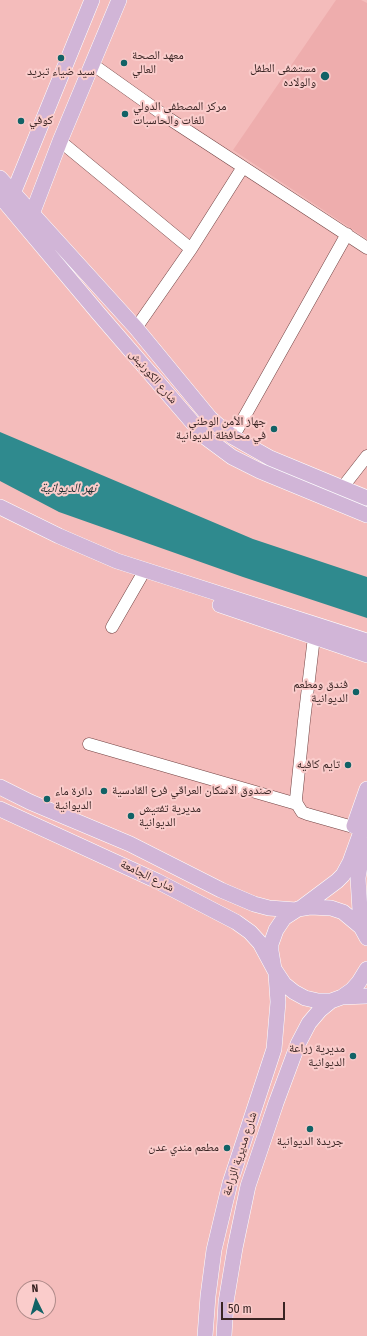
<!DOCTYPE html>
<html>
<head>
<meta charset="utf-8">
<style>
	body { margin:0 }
	#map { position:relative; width:367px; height:1336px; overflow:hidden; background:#f4bcbb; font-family:"Fira Sans Condensed",sans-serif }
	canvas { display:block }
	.north { position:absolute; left:16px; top:1280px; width:40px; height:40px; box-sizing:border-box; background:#facccb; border:1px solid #ad8988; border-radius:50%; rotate:355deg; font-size:11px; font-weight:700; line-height:16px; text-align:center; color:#392423 }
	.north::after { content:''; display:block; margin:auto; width:14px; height:18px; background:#116266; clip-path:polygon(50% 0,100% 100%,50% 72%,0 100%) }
	.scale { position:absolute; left:221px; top:1302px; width:64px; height:18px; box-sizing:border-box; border:2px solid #392423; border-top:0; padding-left:5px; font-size:12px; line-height:14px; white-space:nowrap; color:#392423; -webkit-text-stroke:3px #facccb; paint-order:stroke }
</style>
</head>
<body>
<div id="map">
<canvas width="367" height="1336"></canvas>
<div class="north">N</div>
<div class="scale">50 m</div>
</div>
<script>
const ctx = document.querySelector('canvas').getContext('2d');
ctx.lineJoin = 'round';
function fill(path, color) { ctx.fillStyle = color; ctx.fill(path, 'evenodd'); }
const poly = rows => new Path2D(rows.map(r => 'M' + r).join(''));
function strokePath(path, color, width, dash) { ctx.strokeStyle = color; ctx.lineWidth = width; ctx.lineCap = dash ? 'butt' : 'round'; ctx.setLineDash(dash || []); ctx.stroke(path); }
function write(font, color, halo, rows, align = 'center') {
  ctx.font = font + ' "Fira Sans Condensed","Noto Naskh Arabic",sans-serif'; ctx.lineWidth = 4; ctx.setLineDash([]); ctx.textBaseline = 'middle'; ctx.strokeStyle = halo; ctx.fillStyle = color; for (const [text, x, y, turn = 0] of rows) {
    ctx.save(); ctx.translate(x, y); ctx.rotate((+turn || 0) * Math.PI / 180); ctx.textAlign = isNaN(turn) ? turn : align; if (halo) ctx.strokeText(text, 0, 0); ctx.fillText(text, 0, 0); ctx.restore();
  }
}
fill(poly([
	[336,0,361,0,367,3,367,239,233,150]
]), '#eeadad');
fill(poly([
	[0,432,253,539,367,577,367,618,243,577,59,512,0,481]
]), '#2f8a8e');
const minor = poly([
	[92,64,168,118,367,248],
	[60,141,191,249],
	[136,328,191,249,243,167],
	[233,437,347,234],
	[342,488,367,456],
	[112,627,142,575],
	[314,637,304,721,296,799,297,804,302,812,307,814,353,827],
	[89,744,297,804]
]);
const major = poly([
	[0,178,136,328,210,418,219,426,233,437,270,458,367,498],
	[0,196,99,314,205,437,232,457,260,471,367,515],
	[10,201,92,0],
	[29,222,60,141,119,0],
	[0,507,59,536,117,561,367,641],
	[220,605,367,655],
	[0,787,30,802,130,844,221,890,254,904,269,908,296,910],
	[0,809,157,881,236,922,250,932,260,943,274,969],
	[354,826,367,789],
	[301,908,337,881,343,875,350,862,367,815],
	[361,927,358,878,361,860,366,845],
	[367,938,361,927,343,912,331,908,310,907,298,909,284,918,276,930,271,944,271,951,274,969,284,984,294,992,305,998,318,1001,331,1001,342,997,352,990,359,982,367,969],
	[342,997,367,996],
	[205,1336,208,1296,214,1250,230,1183,274,1049,278,1002,276,974],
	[224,1336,226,1302,235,1248,248,1186,276,1103,298,1044,309,1023,320,1010,331,1001]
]);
strokePath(minor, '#724343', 13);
strokePath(major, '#fff', 16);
strokePath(minor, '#fff', 12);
strokePath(major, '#d1b5d7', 15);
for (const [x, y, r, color] of [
	[61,58,4,"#116266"],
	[124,63,4,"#116266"],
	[325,76,5,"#116266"],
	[125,114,4,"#116266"],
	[21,121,4,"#116266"],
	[274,429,4,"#116266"],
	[356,692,4,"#116266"],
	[348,765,4,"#116266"],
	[104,791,4,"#116266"],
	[47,799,4,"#116266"],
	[131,816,4,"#116266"],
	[353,1056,4,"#116266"],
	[310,1129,4,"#116266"],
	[227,1148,4,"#116266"]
]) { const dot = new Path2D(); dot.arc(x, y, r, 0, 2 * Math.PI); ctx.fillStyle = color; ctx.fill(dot); strokePath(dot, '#facccb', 1.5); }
write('12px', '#392423', '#facccb', [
	["معهد الصحة",132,56],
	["العالي",132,70],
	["مستشفى الطفل",316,69,"right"],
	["والولاده",316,83,"right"],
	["سيد ضياء تبريد",61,72,"center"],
	["مركز المصطفى الدولي",133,107],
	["للغات والحاسبات",133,121],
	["كوفي",29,121],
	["جهاز الأمن الوطني",266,422,"right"],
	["في محافظة الديوانية",266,436,"right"],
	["فندق ومطعم",348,685,"right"],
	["الديوانية",348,699,"right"],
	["تايم كافيه",340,765,"right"],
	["صندوق الاسكان العراقي فرع القادسية",112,791],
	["دائرة ماء",55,792],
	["الديوانية",55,806],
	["مديرية تفتيش",139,809],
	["الديوانية",139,823],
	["مديرية زراعة",345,1049,"right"],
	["الديوانية",345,1063,"right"],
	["جريدة الديوانية",310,1142,"center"],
	["مطعم مندي عدن",219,1148,"right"]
], 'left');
write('12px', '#392423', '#facccb', [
	["شارع الكورنيش",153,377,49],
	["شارع الجامعة",147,876,26],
	["شارع مديرية الزراعة",240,1154,-72]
]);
write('italic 13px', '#1a3031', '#facccb', [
	["نهر الديوانية",68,488]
]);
</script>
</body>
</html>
